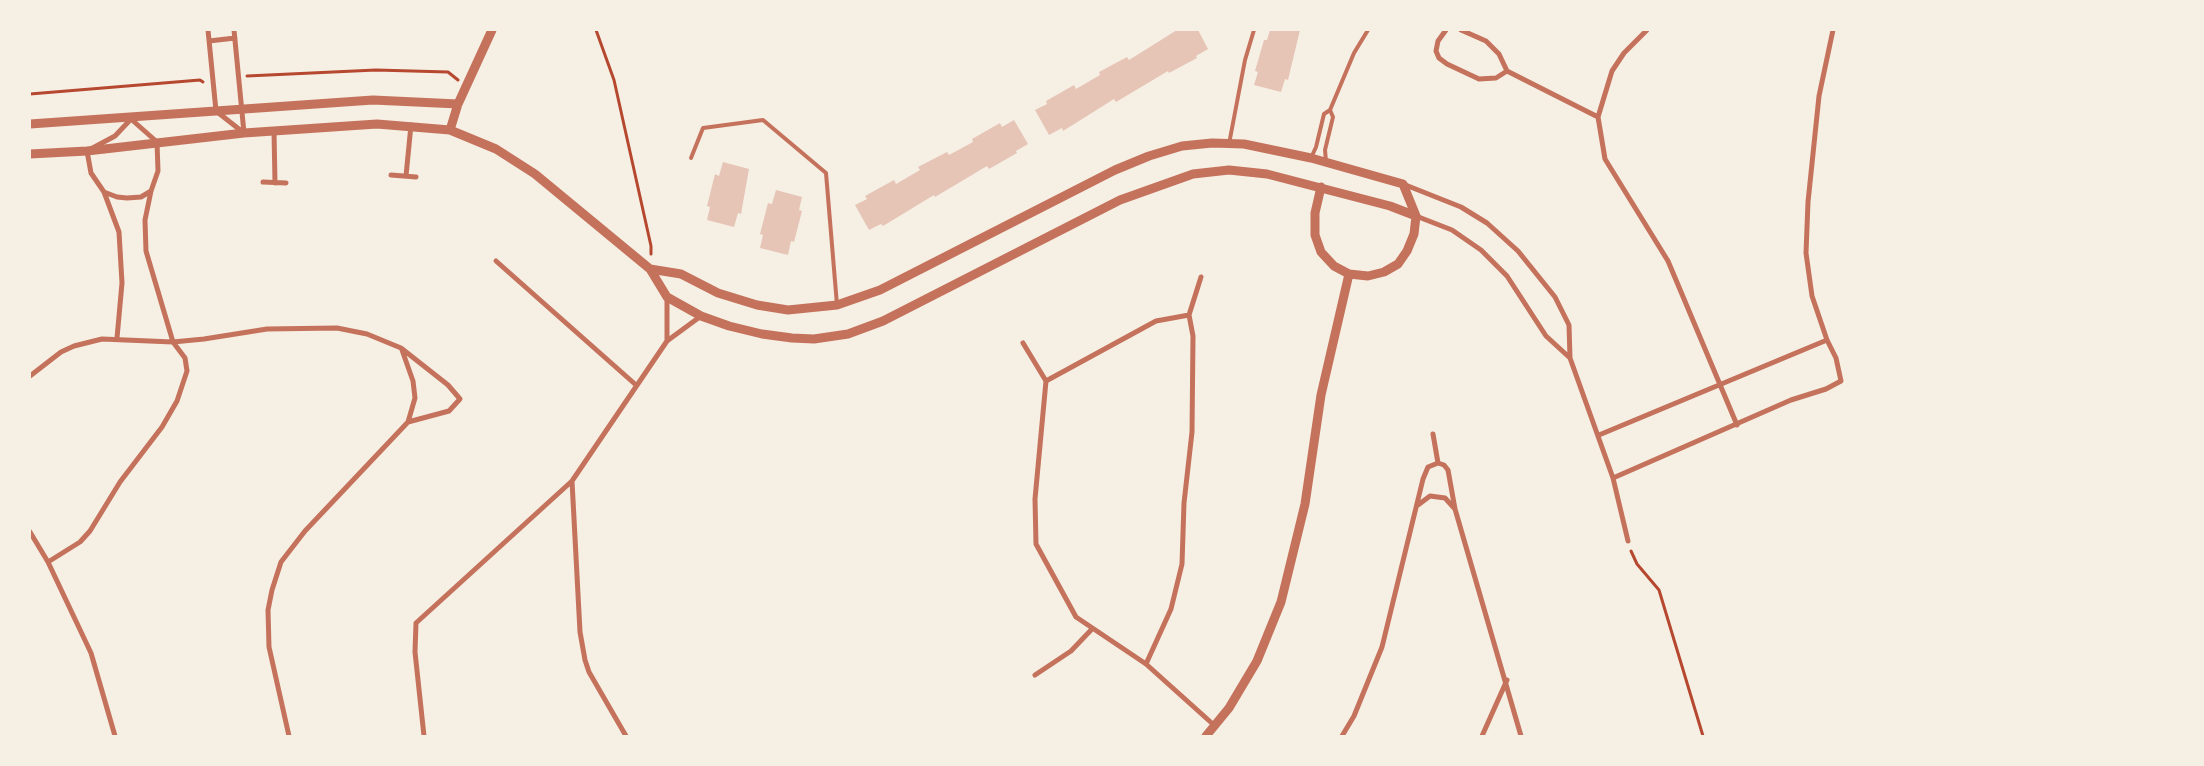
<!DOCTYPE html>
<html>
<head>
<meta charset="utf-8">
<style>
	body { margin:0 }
	#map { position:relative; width:2204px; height:766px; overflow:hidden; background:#f6efe4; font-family:"Varela Round",sans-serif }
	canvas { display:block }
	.frame { position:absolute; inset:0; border:31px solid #f6efe4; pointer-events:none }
</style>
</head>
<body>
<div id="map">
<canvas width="2204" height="766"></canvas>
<div class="frame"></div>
</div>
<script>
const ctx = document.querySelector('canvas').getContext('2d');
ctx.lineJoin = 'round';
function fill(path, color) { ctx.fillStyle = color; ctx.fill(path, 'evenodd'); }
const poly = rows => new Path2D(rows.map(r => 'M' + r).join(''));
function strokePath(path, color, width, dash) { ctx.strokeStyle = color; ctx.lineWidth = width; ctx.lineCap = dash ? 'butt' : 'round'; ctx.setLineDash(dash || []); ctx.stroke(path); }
fill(poly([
	[1177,30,1198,30,1208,49,1196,56,1197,58,1169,73,1168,71,1116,102,1114,99,1063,131,1062,128,1049,135,1035,110,1047,104,1046,101,1074,85,1076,89,1100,75,1099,72,1127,57,1129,60],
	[1270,30,1300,30,1288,80,1285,79,1281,92,1254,85,1258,72,1255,71,1264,40,1267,40],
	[1014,120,1028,144,1016,151,1017,153,989,169,987,166,935,197,934,195,883,226,881,224,869,230,855,205,867,199,865,196,894,180,896,184,920,170,918,167,947,152,949,155,973,142,972,139,1000,123,1002,127],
	[723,162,749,169,741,214,738,213,734,227,707,220,710,207,707,206,715,174,719,176],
	[776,190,802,197,799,210,802,211,794,242,791,241,788,255,760,248,763,235,760,234,768,203,772,204]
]), '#e6c5b7');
strokePath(poly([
	[596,30,614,80,651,246,651,254],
	[247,76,376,70,448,72,458,80],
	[30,94,200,80,203,82],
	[1631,551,1637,564,1659,590,1703,736]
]), '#b5482f', 3);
strokePath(poly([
	[1229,144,1245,60,1254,30],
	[691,158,703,128,763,120,826,173,837,305],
	[1311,158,1316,147,1324,114,1330,110,1354,53,1368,30],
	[1326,161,1325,150,1333,117,1330,110]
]), '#c5725c', 4);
strokePath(poly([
	[208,30,216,111,244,133],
	[234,30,244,133],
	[1446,30,1438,41,1436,51,1439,58,1447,64,1479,79,1496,78,1507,71],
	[1461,30,1486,41,1499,54,1507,71,1598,117],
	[1647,30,1624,53,1612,71,1598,117,1605,159,1668,261,1737,425],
	[209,41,235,38],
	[274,131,275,183],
	[391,175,416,177],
	[406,176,411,125],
	[263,182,286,183],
	[1403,184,1461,207,1487,223,1518,251,1555,297,1569,325,1570,358,1613,478,1628,541],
	[104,192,117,197,127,198,141,197,151,191],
	[1416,216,1452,230,1481,250,1507,276,1546,336,1570,358],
	[496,261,636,385],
	[1189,315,1156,321,1046,381,1035,499,1036,544,1076,617,1146,664,1215,726],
	[667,341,667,297],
	[1023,343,1046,381],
	[30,376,61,352,74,346,102,339,173,342,204,339,267,329,337,328,367,334,401,348,448,385,460,399,449,411,408,422],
	[1433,434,1438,463],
	[1599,435,1827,340],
	[1613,478,1791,400,1826,389,1841,381,1836,358,1827,340,1812,296,1806,253,1808,202,1819,96,1833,30],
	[572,481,580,632,585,660,589,672,626,736],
	[1418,505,1430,496,1445,498,1455,509],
	[30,532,48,562,91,653,115,736],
	[48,562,80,542,90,531,120,482,162,427,177,401,187,371,185,358,173,342,146,251,145,220,151,191,158,171,157,142,131,119,115,136,87,151,91,173,104,192,119,232,122,283,117,338],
	[1146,664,1171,609,1182,564,1184,503,1192,432,1193,336,1189,315,1201,277],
	[1035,675,1071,651,1092,629],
	[289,736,269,647,268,610,272,590,281,562,305,531,408,422,415,398,413,381,402,350],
	[424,736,415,652,416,623,572,481,667,341,701,316],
	[1342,736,1354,716,1382,647,1423,479,1428,467,1438,463,1444,465,1448,470,1455,509,1521,736],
	[1482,736,1507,680]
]), '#c5725c', 5);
strokePath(poly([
	[30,124,373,100,458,104],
	[450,130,458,104,492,30],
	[30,154,87,151,244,133,377,124,450,130,496,149,535,174,650,269,667,297,701,316,729,326,762,334,792,338,814,339,848,334,883,321,1120,200,1193,174,1229,170,1267,174,1390,206,1416,216],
	[650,269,681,274,718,293,757,305,788,310,837,305,880,290,1115,170,1149,156,1182,146,1212,143,1244,144,1311,158,1403,184,1416,216,1414,234,1407,251,1398,264,1384,272,1368,276,1349,274,1334,266,1321,252,1315,235,1315,213,1321,187],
	[1206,736,1229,708,1257,661,1281,602,1305,504,1321,395,1349,274]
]), '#c5725c', 9);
</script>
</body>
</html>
